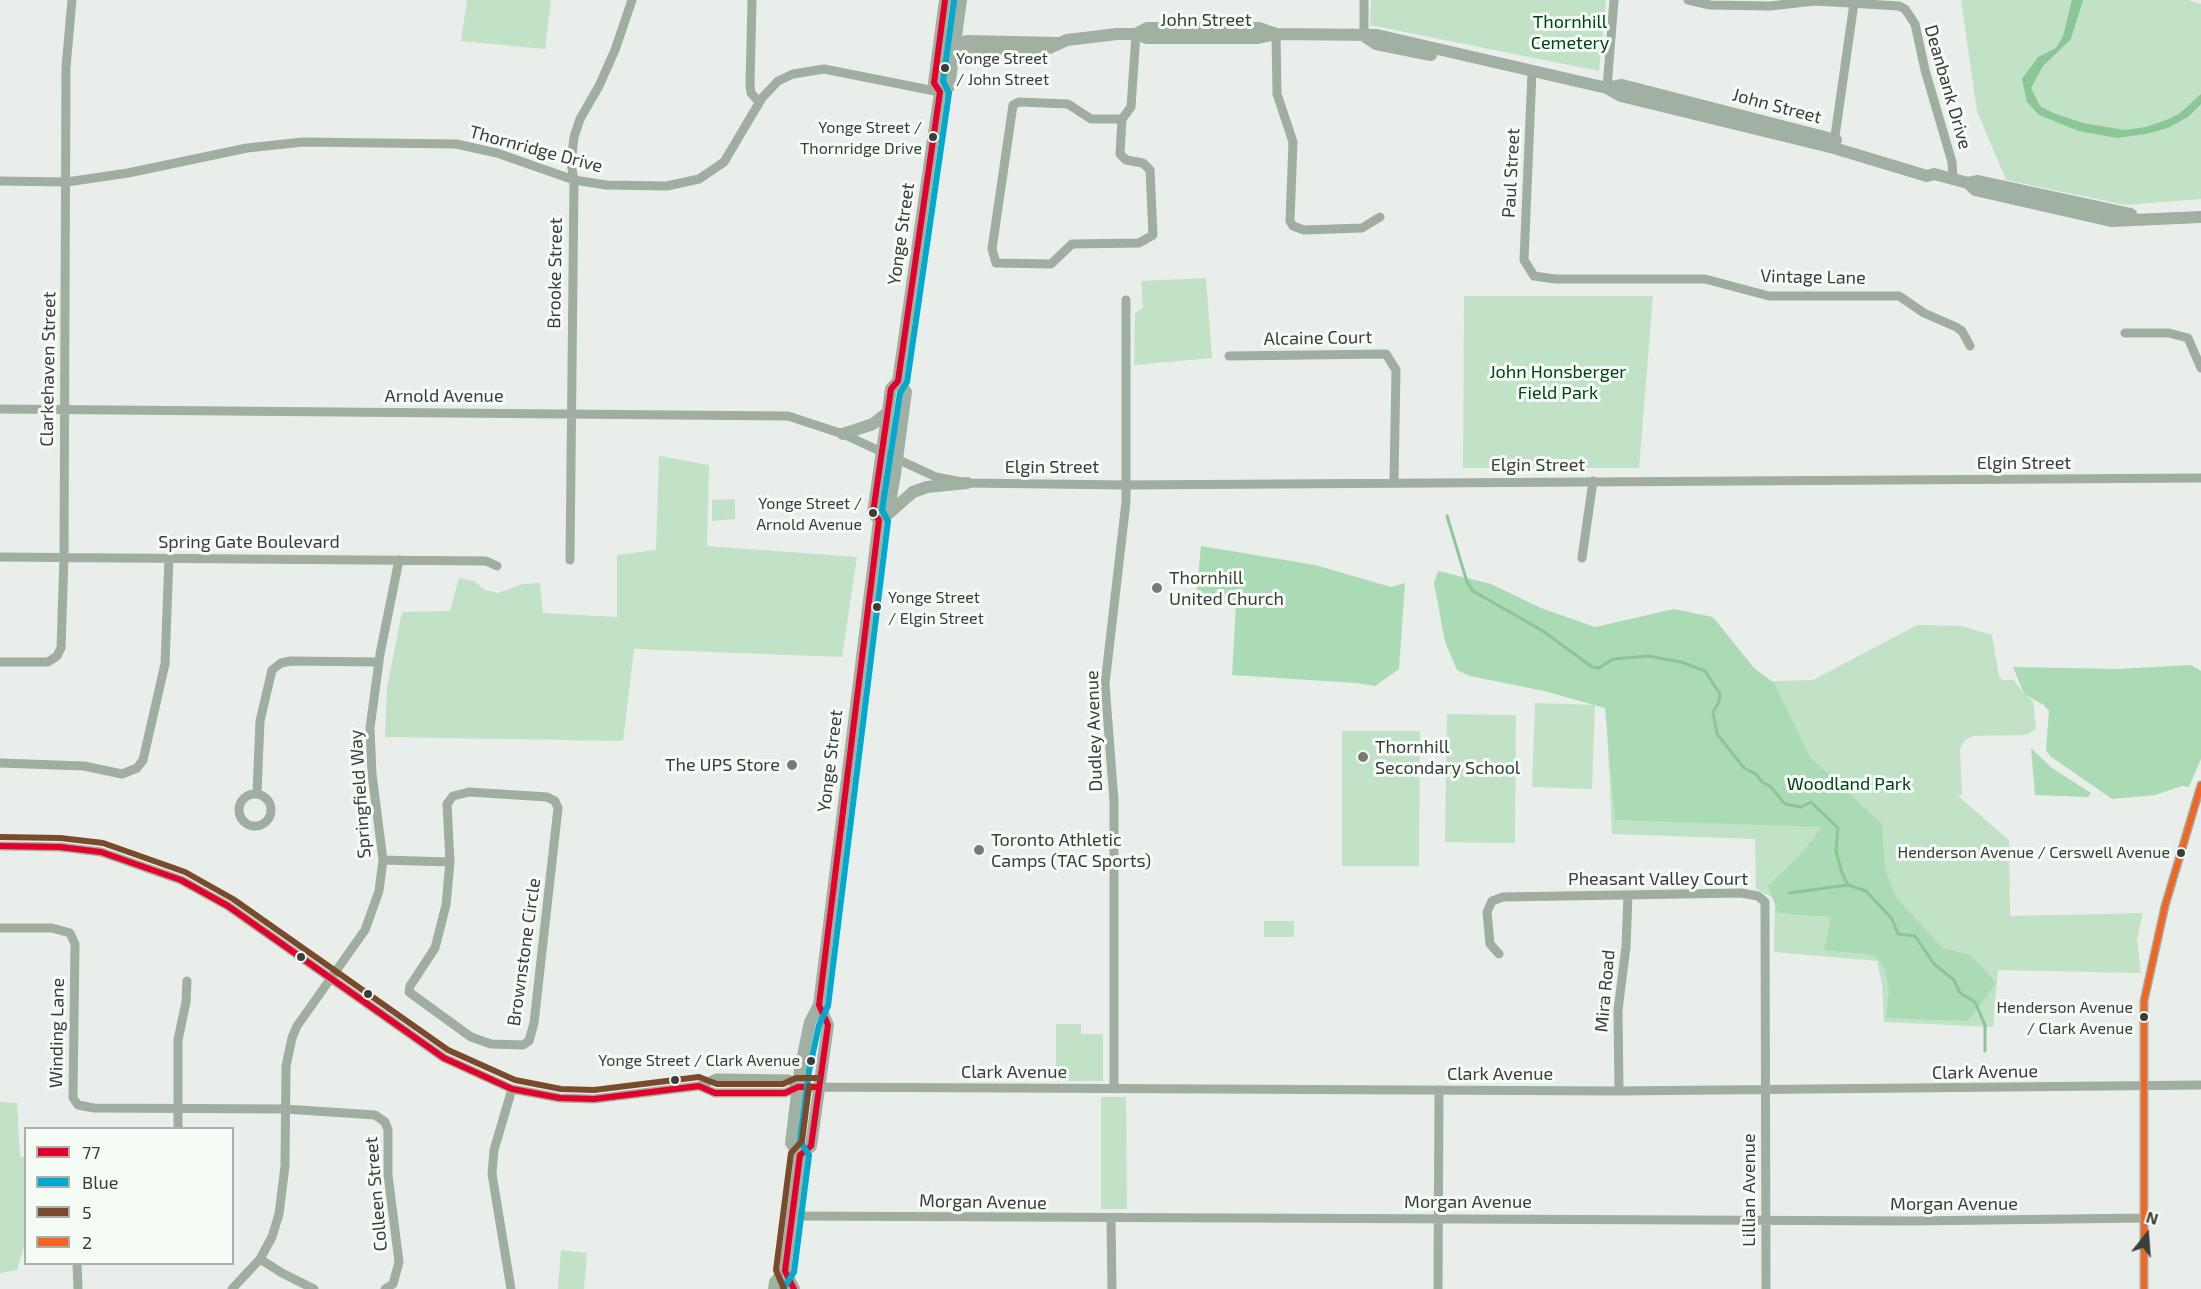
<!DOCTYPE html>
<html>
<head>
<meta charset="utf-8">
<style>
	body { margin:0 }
	#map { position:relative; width:2201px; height:1289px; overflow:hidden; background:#e9eeea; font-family:"Exo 2",sans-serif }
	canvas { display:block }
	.legend { position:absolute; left:24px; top:1127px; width:210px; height:138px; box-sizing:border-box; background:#f5fcf6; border:2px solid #aab0ab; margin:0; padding:8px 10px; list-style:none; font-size:18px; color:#3a3d3a }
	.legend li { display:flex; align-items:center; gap:12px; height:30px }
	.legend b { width:30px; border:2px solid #aab0ab }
	.north { position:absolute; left:2117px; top:1205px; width:60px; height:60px; -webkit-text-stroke:4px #f5fcf6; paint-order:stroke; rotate:17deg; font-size:16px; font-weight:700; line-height:24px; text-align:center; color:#3a3d3a }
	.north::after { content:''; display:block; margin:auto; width:21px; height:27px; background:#3a3d3a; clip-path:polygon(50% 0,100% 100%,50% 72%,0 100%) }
</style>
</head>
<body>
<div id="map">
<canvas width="2201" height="1289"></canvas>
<ul class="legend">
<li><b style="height:8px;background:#e4002b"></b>77</li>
<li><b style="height:8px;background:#00a9ce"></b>Blue</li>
<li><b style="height:8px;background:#7a4b2a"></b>5</li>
<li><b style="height:8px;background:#f26522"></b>2</li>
</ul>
<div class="north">N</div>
</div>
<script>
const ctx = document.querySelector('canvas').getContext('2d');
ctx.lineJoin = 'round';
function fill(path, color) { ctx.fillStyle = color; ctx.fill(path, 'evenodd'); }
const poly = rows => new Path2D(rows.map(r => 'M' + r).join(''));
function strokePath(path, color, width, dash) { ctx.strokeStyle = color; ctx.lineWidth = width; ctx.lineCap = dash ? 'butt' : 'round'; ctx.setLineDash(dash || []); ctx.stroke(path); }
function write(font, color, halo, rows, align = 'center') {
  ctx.font = font + ' "Exo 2",sans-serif'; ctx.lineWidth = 6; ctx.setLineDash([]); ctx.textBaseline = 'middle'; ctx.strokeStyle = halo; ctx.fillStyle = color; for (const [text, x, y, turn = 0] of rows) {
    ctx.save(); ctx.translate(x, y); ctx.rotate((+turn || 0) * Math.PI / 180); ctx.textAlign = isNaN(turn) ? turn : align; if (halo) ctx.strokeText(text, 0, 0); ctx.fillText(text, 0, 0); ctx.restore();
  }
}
fill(poly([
	[467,0,551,0,545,49,461,41],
	[1371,0,1606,0,1599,71,1370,25],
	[1961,0,2188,0,2201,4,2201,199,2125,205,2006,180,1977,111],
	[1206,278,1212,358,1134,365,1135,313,1143,308,1141,281],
	[1464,296,1653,296,1639,468,1463,468],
	[659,456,709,465,707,546,857,557,842,657,634,649,623,741,385,737,387,688,402,612,450,611,459,578,474,581,485,590,498,593,523,584,540,583,543,613,617,617,617,555,656,550],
	[735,499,735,519,712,521,712,500],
	[1917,625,1962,626,1992,635,1999,676,2002,680,2014,680,2023,693,2033,701,2036,729,2026,735,1973,736,1965,740,1960,749,1962,795,1958,796,2009,840,2010,916,2143,913,2137,940,2141,973,1998,970,1993,1027,1884,1022,1882,984,1877,961,1774,952,1775,899,1756,889,1755,839,1612,834,1605,686,1813,680],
	[1535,703,1595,705,1592,789,1532,787],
	[1447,714,1516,715,1515,843,1445,842],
	[1342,731,1420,731,1419,866,1342,866],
	[1264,921,1294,921,1294,937,1264,937],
	[1056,1024,1081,1024,1081,1034,1103,1034,1103,1081,1056,1081],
	[1101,1097,1126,1097,1127,1209,1101,1209],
	[0,1102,17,1103,20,1157,25,1157,26,1240,17,1270,0,1273],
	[561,1250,587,1253,584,1289,558,1289]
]), '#c2e2c7');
fill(poly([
	[1201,546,1315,565,1391,587,1405,583,1399,669,1375,686,1356,683,1232,675,1236,604,1196,600],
	[1438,571,1491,584,1541,608,1595,627,1674,609,1713,617,1754,668,1774,683,1810,757,1882,824,1885,869,1897,899,1943,948,1971,955,1996,983,1968,1021,1886,1018,1889,988,1884,967,1874,955,1824,950,1831,917,1778,913,1768,886,1802,853,1822,827,1615,820,1605,708,1544,691,1470,676,1457,670,1445,642,1434,583],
	[2191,665,2201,671,2201,759,2189,787,2182,786,2155,795,2112,799,2050,756,2046,750,2049,711,2044,705,2024,694,2013,667,2117,669],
	[2031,748,2052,768,2091,793,2088,797,2035,795]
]), '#abdbb4');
fill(poly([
	[2072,0,2083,0,2071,39,2043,66,2031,88,2040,106,2053,113,2083,123,2125,130,2146,127,2166,120,2179,114,2201,94,2201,104,2188,117,2168,128,2146,134,2117,138,2079,131,2039,115,2027,102,2022,79,2038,57,2056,48,2063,36]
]), '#8bc696');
strokePath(poly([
	[1447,516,1467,582,1473,591,1543,631,1592,667,1599,668,1613,659,1648,656,1681,662,1705,671,1720,694,1719,702,1713,712,1717,734,1744,768,1756,774,1762,782,1771,787,1785,804,1801,807,1811,802,1838,828,1836,851,1842,873,1848,885],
	[1789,893,1848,885,1866,891,1892,919,1898,934,1915,936,1934,964,1954,980,1960,993,1975,1002,1985,1025,1985,1051]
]), '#8bc696', 3);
strokePath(poly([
	[752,0,750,85,751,93,759,102],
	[1688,0,1710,5,1770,6,1815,1,1899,6,1905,9,1915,24,1925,70,1952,162,1953,179],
	[1276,34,1277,94,1293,142,1290,221,1293,226,1304,230,1362,228,1380,217],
	[1364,36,1364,0],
	[1532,72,1524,260,1534,276,1555,279,1705,279,1769,296,1899,296,1924,313,1956,327,1962,331,1970,346],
	[1607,88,1614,0],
	[1122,119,1091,119,1068,104,1019,102,1013,105,992,249,996,263,1051,264,1072,244,1139,243,1153,235,1150,170,1143,163,1126,160,1120,154,1122,119,1131,107,1136,34],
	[1834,143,1854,3],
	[0,181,67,182,128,173,247,148,303,142,456,144,497,153,574,180,606,185,667,186,699,179,724,162,762,98,778,81,793,74,824,69,940,92],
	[2125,333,2169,333,2188,338,2201,368],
	[1229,356,1386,354,1396,370,1394,481],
	[0,409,788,416,843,434,936,477,967,483,1125,485,2201,478],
	[0,557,486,561,497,566],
	[1582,558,1593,481],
	[570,560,574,180,571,163,574,137,580,119,599,86,615,50,632,0],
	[0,662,48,662,57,656,61,648,64,557,66,67,72,0],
	[0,763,84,766,122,774,137,768,143,760,165,664,169,558],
	[469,792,547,797,555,801,558,808,534,1023,529,1041,523,1045,491,1044,471,1037,409,992,410,986,435,948,446,905,450,862,447,804,453,796,469,792],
	[257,793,260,721,272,670,281,663,291,661,379,662],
	'239 810a16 16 0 1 1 32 0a16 16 0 1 1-32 0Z',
	[0,846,60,847,101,852,181,880,228,906,444,1058,512,1089,560,1098,594,1099,699,1086,716,1078,789,1079,798,1087],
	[383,860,450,862],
	[0,928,52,928,70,933,75,944,73,1098,78,1105,94,1108,285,1109,375,1115,385,1122,388,1130,388,1175,399,1262,393,1284,385,1289],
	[1499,954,1490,944,1487,912,1492,901,1503,897,1741,893,1758,896,1765,902,1766,1289],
	[699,1086,715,1093,785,1093,798,1087,1619,1091,2201,1085],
	[1114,1089,1114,801,1105,684,1126,502,1126,300],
	[1619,1091,1618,1010,1626,947,1628,895],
	[178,1128,178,1040,186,1002,187,981],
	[792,1216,1913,1221,2145,1218],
	[1111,1220,1112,1289],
	[260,1259,282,1273,314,1289],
	[77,1264,78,1289],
	[232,1289,260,1259,272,1237,279,1214,285,1166,286,1066,292,1038,297,1026,365,930,379,891,383,860,372,774,370,728,380,654,399,560],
	[511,1289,492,1174,494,1150,512,1089],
	[1438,1289,1439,1090],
	[2144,1289,2144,1001,2165,906,2201,785]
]), '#9faea1', 9);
strokePath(poly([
	[1136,34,1147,28,1259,28,1276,34],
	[1364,36,1376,44,1431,55],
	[952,44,968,41,1058,43],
	[955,44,967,51,1047,49,1067,40,1117,34,1136,34,1147,38,1258,38,1276,34,1377,35,1607,88,1621,96,1834,148,1927,176,1934,174,1968,183,1975,190,2111,221,2201,217],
	[1607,88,1622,85,1836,140],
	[940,92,949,87,961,0],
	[1968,183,1978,181,2131,214],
	[843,434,873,424,887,413],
	[888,514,913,492,927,487,967,483],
	[879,520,873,513,891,389,898,381,940,92,934,83,945,0],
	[800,1155,811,1146,828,1025,819,1005],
	[785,1271,794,1289],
	[774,1289,775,1282,785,1271,800,1155,791,1143,800,1070,810,1022,819,1005,879,520,888,514,895,474,906,392,898,381]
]), '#a0b0a3', 12);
strokePath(poly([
	[0,846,60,847,101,852,181,880,228,906,444,1058,512,1089,560,1098,594,1099,699,1086,715,1093,785,1093,798,1087,818,1087],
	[794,1289,785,1271,800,1155,811,1146,828,1025,819,1005,879,520,873,513,891,389,898,381,940,92,934,83,945,0]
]), '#e4002b', 6);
strokePath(poly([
	[783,1289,794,1272,809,1155,800,1141,809,1071,819,1025,828,1006,888,521,882,510,900,393,907,382,949,93,943,81,954,1]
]), '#00a9ce', 6);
strokePath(poly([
	[0,837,60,838,103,843,185,872,233,899,448,1050,515,1080,561,1089,594,1090,699,1077,717,1084,783,1084,796,1078,818,1078],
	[784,1289,776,1270,791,1153,802,1141,809,1086]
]), '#7a4b2a', 6);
strokePath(poly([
	[2144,1289,2144,1001,2165,906,2201,785]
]), '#f26522', 6);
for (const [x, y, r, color] of [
	[945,68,5,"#3a3d3a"],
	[933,137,5,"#3a3d3a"],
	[873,513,5,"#3a3d3a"],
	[1157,588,6,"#777b78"],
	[877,607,5,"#3a3d3a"],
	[1363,757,6,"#777b78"],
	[792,765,6,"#777b78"],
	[979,850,6,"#777b78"],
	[2181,853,5,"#3a3d3a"],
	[301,957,5,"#3a3d3a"],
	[368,994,5,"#3a3d3a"],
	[2144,1017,5,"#3a3d3a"],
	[811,1061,5,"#3a3d3a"],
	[675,1080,5,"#3a3d3a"]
]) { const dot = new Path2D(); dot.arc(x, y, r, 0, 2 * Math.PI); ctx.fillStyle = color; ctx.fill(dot); strokePath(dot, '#f5fcf6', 2); }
write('16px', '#3a3d3a', '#f5fcf6', [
	["Yonge Street",956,59,"left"],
	["/ John Street",956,80,"left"],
	["Yonge Street /",922,128],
	["Thornridge Drive",922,149],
	["Yonge Street /",862,504],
	["Arnold Avenue",862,525],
	["Yonge Street",888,598,"left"],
	["/ Elgin Street",888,619,"left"],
	["Henderson Avenue / Cerswell Avenue",2170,853],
	["Henderson Avenue",2133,1008],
	["/ Clark Avenue",2133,1029],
	["Yonge Street / Clark Avenue",800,1061]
], 'right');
write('18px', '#3a3d3a', '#f5fcf6', [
	["John Street",1206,20],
	["Deanbank Drive",1948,87,74],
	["John Street",1777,106,15],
	["Thornridge Drive",536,149,15],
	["Paul Street",1511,173,-87],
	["Yonge Street",901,234,-82],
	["Brooke Street",555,273,-89],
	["Vintage Lane",1813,277,1],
	["Alcaine Court",1318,338,-1],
	["Clarkehaven Street",48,369,-89],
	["Arnold Avenue",444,396],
	["Elgin Street",2024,463],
	["Elgin Street",1538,465],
	["Elgin Street",1052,467],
	["Spring Gate Boulevard",249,542],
	["Dudley Avenue",1094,731,-92],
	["Yonge Street",830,761,-83],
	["Springfield Way",360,794,-94],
	["Pheasant Valley Court",1658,879],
	["Brownstone Circle",524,952,-82],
	["Mira Road",1605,991,-85],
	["Winding Lane",57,1033,-89],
	["Clark Avenue",1014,1072],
	["Clark Avenue",1985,1072,-1],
	["Clark Avenue",1500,1074],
	["Lillian Avenue",1749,1190,-90],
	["Colleen Street",376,1194,-95],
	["Morgan Avenue",983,1202,1],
	["Morgan Avenue",1468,1202],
	["Morgan Avenue",1954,1204]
]);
write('18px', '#014217', '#f5fcf6', [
	["Thornhill",1570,22],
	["Cemetery",1570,43],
	["John Honsberger",1558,372],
	["Field Park",1558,393],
	["Woodland Park",1849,784]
]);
write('18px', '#3a3d3a', '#f5fcf6', [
	["Thornhill",1169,578],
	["United Church",1169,599],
	["Thornhill",1375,747],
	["Secondary School",1375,768],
	["The UPS Store",780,765,"right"],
	["Toronto Athletic",991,840],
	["Camps (TAC Sports)",991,861]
], 'left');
</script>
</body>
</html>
